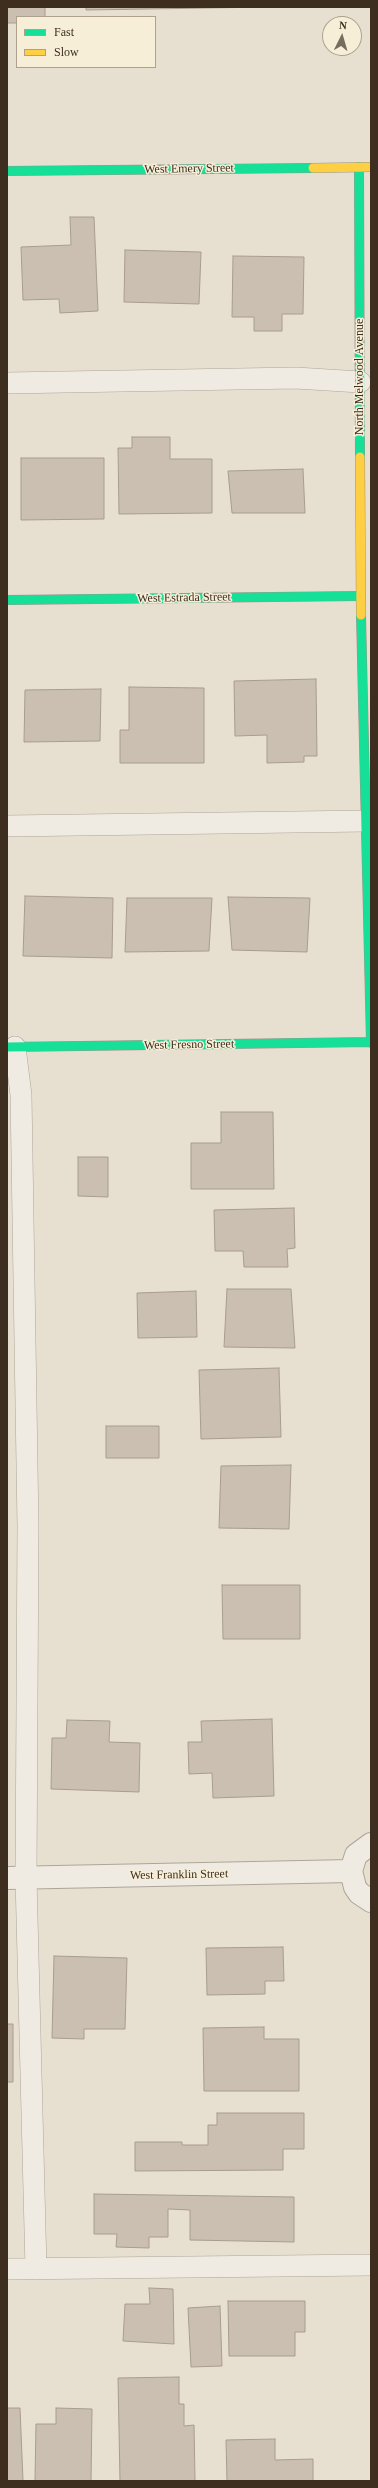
<!DOCTYPE html>
<html>
<head>
<meta charset="utf-8">
<style>
	body { margin:0 }
	#map { position:relative; width:378px; height:2488px; overflow:hidden; background:#e7e0d1; font-family:Georgia,serif }
	canvas { display:block }
	.frame { position:absolute; inset:0; border:8px solid #3d2e20; pointer-events:none }
	.legend { position:absolute; left:16px; top:16px; width:140px; height:52px; box-sizing:border-box; background:#f7eed8; border:1px solid #ada18e; margin:0; padding:5px 7px; list-style:none; font-size:12px; color:#3d2e20 }
	.legend li { display:flex; align-items:center; gap:8px; height:20px }
	.legend b { width:20px; border:1px solid #ada18e }
	.north { position:absolute; left:322px; top:16px; width:40px; height:40px; box-sizing:border-box; background:#f7eed8; border:1px solid #ada18e; border-radius:50%; rotate:5deg; font-size:11px; font-weight:700; line-height:16px; text-align:center; color:#3d2e20 }
	.north::after { content:''; display:block; margin:auto; width:14px; height:18px; background:#786c5e; clip-path:polygon(50% 0,100% 100%,50% 72%,0 100%) }
</style>
</head>
<body>
<div id="map">
<canvas width="378" height="2488"></canvas>
<div class="frame"></div>
<ul class="legend">
<li><b style="height:5px;background:#16e098"></b>Fast</li>
<li><b style="height:5px;background:#ffcf43"></b>Slow</li>
</ul>
<div class="north">N</div>
</div>
<script>
const ctx = document.querySelector('canvas').getContext('2d');
ctx.lineJoin = 'round';
function fill(path, color) { ctx.fillStyle = color; ctx.fill(path, 'evenodd'); }
const poly = rows => new Path2D(rows.map(r => 'M' + r).join(''));
function strokePath(path, color, width, dash) { ctx.strokeStyle = color; ctx.lineWidth = width; ctx.lineCap = dash ? 'butt' : 'round'; ctx.setLineDash(dash || []); ctx.stroke(path); }
function write(font, color, halo, rows, align = 'center') {
  ctx.font = font + ' Georgia,serif'; ctx.lineWidth = 3; ctx.setLineDash([]); ctx.textBaseline = 'middle'; ctx.strokeStyle = halo; ctx.fillStyle = color; for (const [text, x, y, turn = 0] of rows) {
    ctx.save(); ctx.translate(x, y); ctx.rotate((+turn || 0) * Math.PI / 180); ctx.textAlign = isNaN(turn) ? turn : align; if (halo) ctx.strokeText(text, 0, 0); ctx.fillText(text, 0, 0); ctx.restore();
  }
}
const building = poly([
	[7,7,45,7,45,17,17,17,17,23,7,23,7,7],
	[86,7,268,7,86,10,86,7],
	[70,217,94,217,98,311,60,313,59,299,23,300,21,247,71,245,70,217],
	[125,250,201,252,199,304,124,302,125,250],
	[233,256,304,257,303,314,282,314,282,331,254,331,254,317,232,317,233,256],
	[132,437,170,437,170,459,212,459,212,513,119,514,118,448,132,448,132,437],
	[21,458,104,458,104,519,21,520,21,458],
	[303,469,305,513,232,513,228,471,303,469],
	[316,679,317,756,304,756,304,762,267,763,267,735,235,736,234,681,316,679],
	[129,687,204,688,204,763,120,763,120,730,129,730,129,687],
	[101,689,100,741,24,742,25,690,101,689],
	[25,896,113,898,112,958,23,956,25,896],
	[228,897,310,898,307,952,232,950,228,897],
	[127,898,212,898,209,951,125,952,127,898],
	[221,1112,273,1112,274,1189,191,1189,191,1143,221,1143,221,1112],
	[78,1157,108,1157,108,1197,78,1196,78,1157],
	[294,1208,295,1248,287,1249,288,1267,244,1267,243,1251,215,1251,214,1210,294,1208],
	[227,1289,291,1289,295,1348,224,1347,227,1289],
	[196,1291,197,1337,138,1338,137,1293,196,1291],
	[279,1368,281,1437,201,1439,199,1370,279,1368],
	[106,1426,159,1426,159,1458,106,1458,106,1426],
	[291,1465,289,1529,219,1528,221,1466,291,1465],
	[222,1585,300,1585,300,1639,223,1639,222,1585],
	[272,1719,274,1796,213,1798,212,1773,189,1774,188,1742,202,1742,201,1721,272,1719],
	[67,1720,110,1721,109,1742,140,1743,139,1792,51,1789,52,1738,66,1738,67,1720],
	[283,1947,284,1981,265,1981,265,1994,207,1995,206,1948,283,1947],
	[54,1956,127,1958,125,2029,84,2029,84,2039,52,2038,54,1956],
	[7,2024,13,2024,13,2082,7,2082,7,2024],
	[264,2027,264,2039,299,2039,299,2091,204,2091,203,2028,264,2027],
	[217,2113,304,2113,304,2149,283,2149,283,2170,135,2171,135,2142,182,2142,182,2145,208,2145,208,2125,217,2125,217,2113],
	[94,2194,294,2197,294,2242,190,2240,190,2210,168,2209,168,2237,149,2237,149,2248,116,2247,117,2234,94,2234,94,2194],
	[149,2288,173,2289,174,2344,123,2341,125,2304,150,2304,149,2288],
	[228,2301,305,2301,305,2332,295,2332,295,2356,229,2356,228,2301],
	[220,2306,222,2366,191,2367,188,2308,220,2306],
	[179,2377,179,2404,184,2404,184,2426,194,2425,195,2481,120,2481,118,2378,179,2377],
	[7,2408,20,2408,23,2481,7,2481,7,2408],
	[56,2408,92,2409,91,2481,35,2481,36,2424,56,2424,56,2408],
	[275,2439,275,2460,313,2459,313,2481,227,2481,226,2440,275,2439]
]);
fill(building, '#cbbfb2');
strokePath(building, '#a89c90', 1);
const lane = poly([
	[7,383,296,378,360,382],
	[7,826,367,821],
	[15,1047,21,1095,28,1526,26,1878,36,2269],
	[7,2269,371,2265]
]);
const street = poly([
	[371,1844,356,1855,351,1871,355,1887,359,1893,371,1901],
	[7,1878,351,1871]
]);
const fast = poly([
	[359,167,360,457],
	[7,171,313,168],
	[7,600,361,596],
	[361,615,371,1043],
	[7,1047,371,1042]
]);
const slow = poly([
	[313,168,371,167],
	[360,457,361,615]
]);
strokePath(lane, '#ada599', 22);
strokePath(street, '#ada599', 24);
strokePath(fast, '#9c958a', 10);
strokePath(slow, '#9c958a', 10);
strokePath(lane, '#efebe3', 21);
strokePath(street, '#efebe3', 22);
strokePath(fast, '#16e098', 9);
strokePath(slow, '#ffcf43', 9);
write('12px', '#3d2e20', '#f7eed8', [
	["West Emery Street",189,169,-1],
	["North Melwood Avenue",360,377,-90],
	["West Estrada Street",184,598,-1],
	["West Fresno Street",189,1045,-1],
	["West Franklin Street",179,1875,-1]
]);
</script>
</body>
</html>
